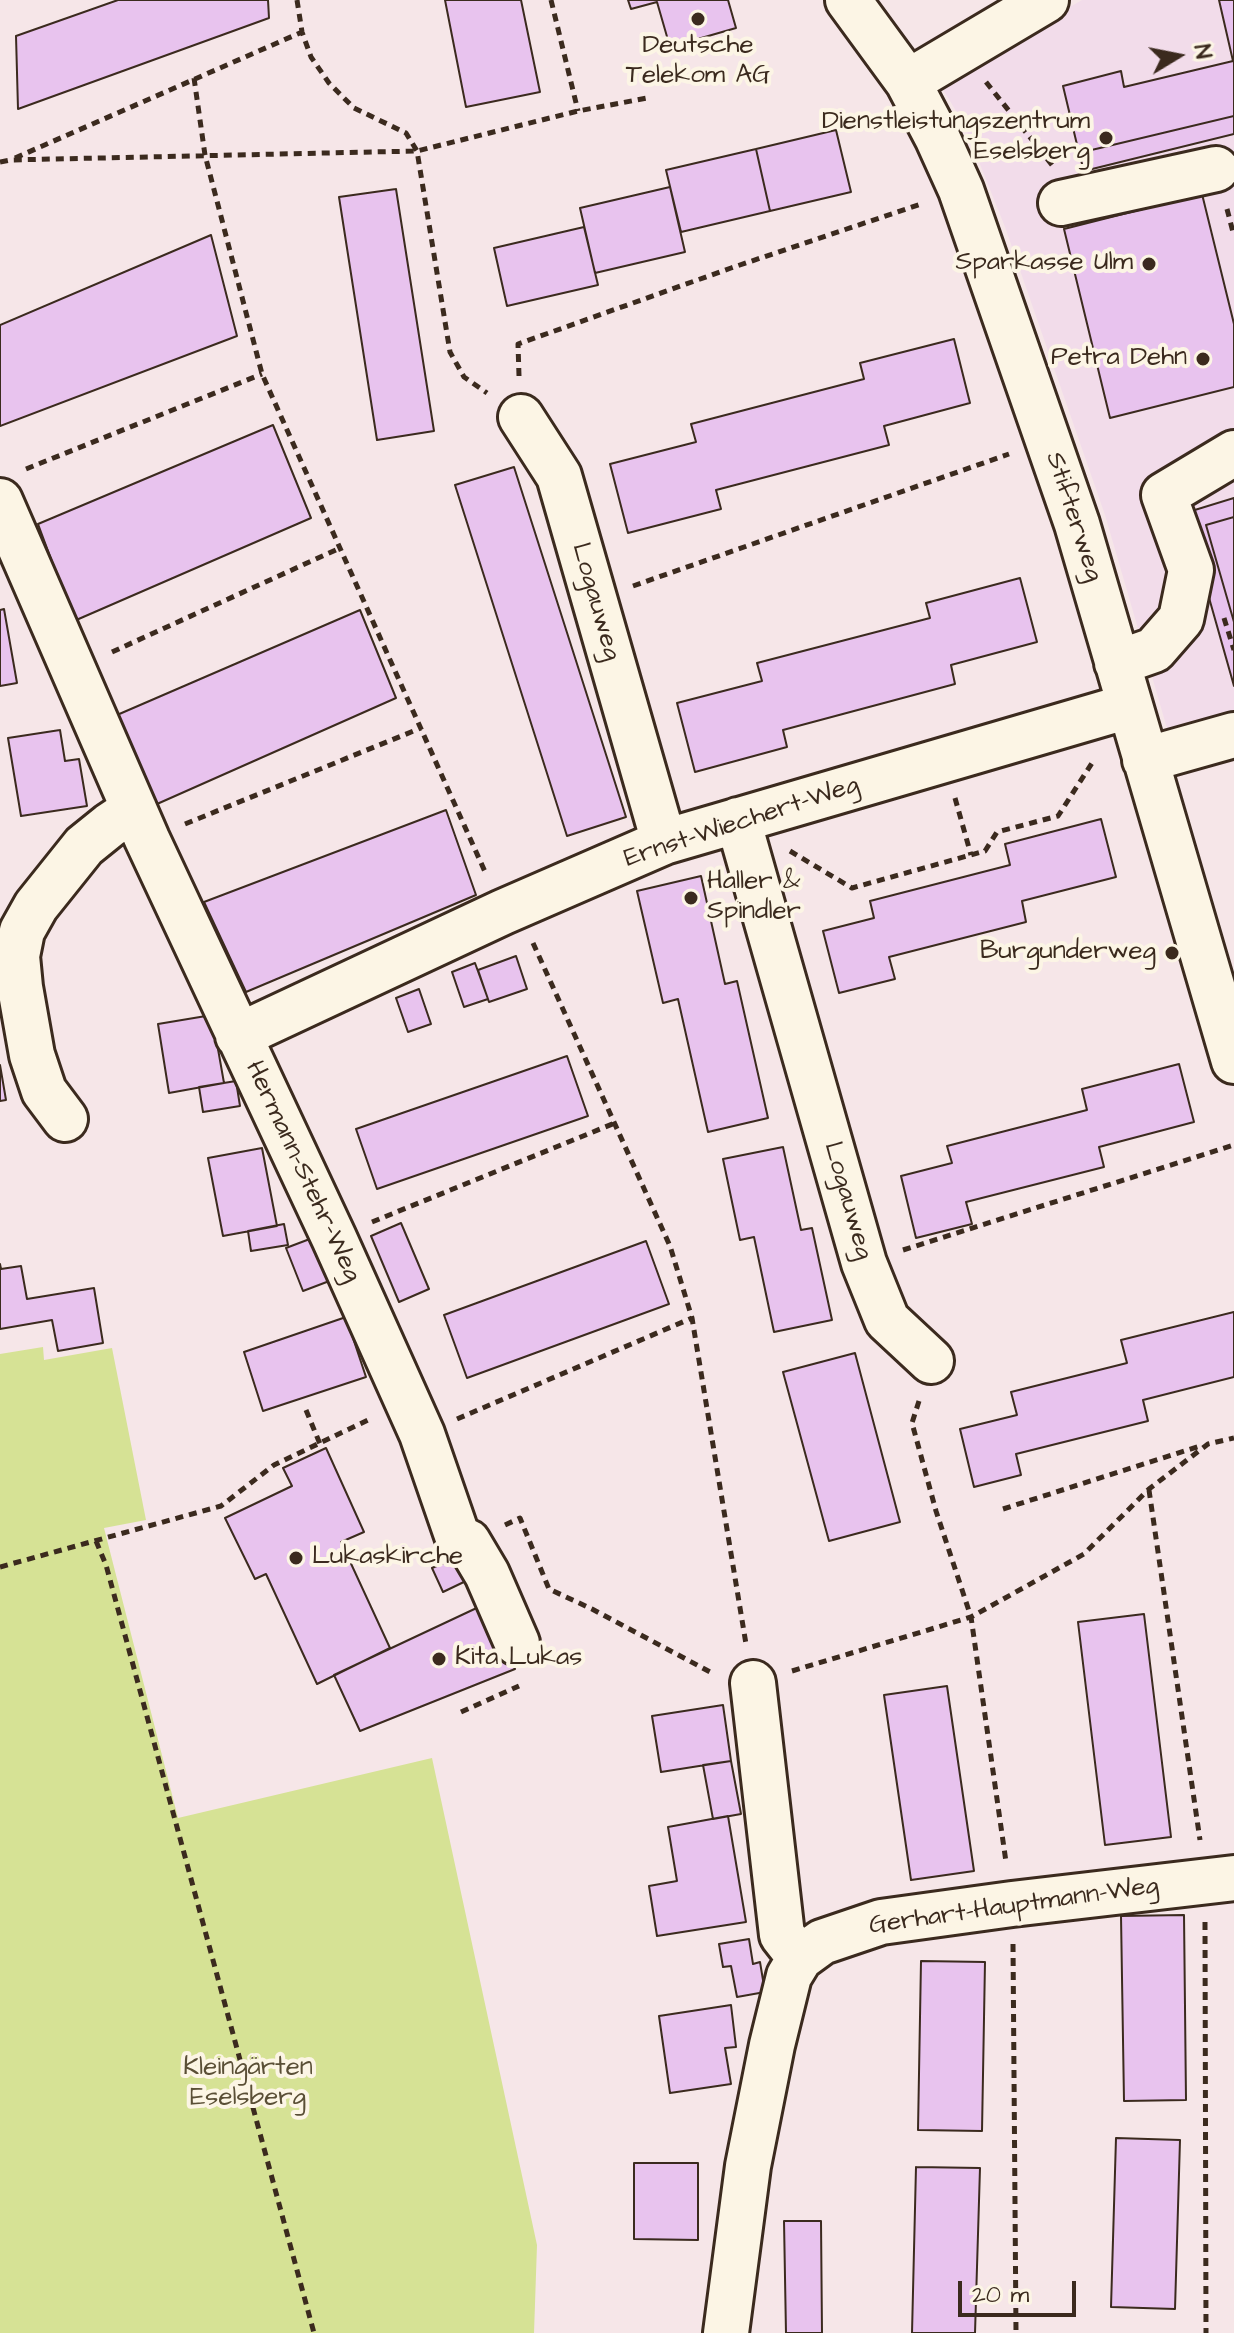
<!DOCTYPE html>
<html>
<head>
<meta charset="utf-8">
<style>
	body { margin:0 }
	#map { position:relative; width:1234px; height:2333px; overflow:hidden; background:#f6e6e8; font-family:"Architects Daughter",sans-serif }
	canvas { display:block }
	.north { position:absolute; left:1138px; top:16px; width:80px; height:80px; -webkit-text-stroke:6px #fcf5e5; paint-order:stroke; rotate:80deg; font-size:22px; font-weight:700; line-height:32px; text-align:center; color:#3b2a1e }
	.north::after { content:''; display:block; margin:auto; width:28px; height:36px; background:#3b2a1e; clip-path:polygon(50% 0,100% 100%,50% 72%,0 100%) }
	.scale { position:absolute; left:958px; top:2281px; width:118px; height:36px; box-sizing:border-box; border:4px solid #3b2a1e; border-top:0; padding-left:10px; font-size:24px; line-height:28px; white-space:nowrap; color:#3b2a1e; -webkit-text-stroke:6px #fcf5e5; paint-order:stroke }
</style>
</head>
<body>
<div id="map">
<canvas width="1234" height="2333"></canvas>
<div class="north">N</div>
<div class="scale">20 m</div>
</div>
<script>
const ctx = document.querySelector('canvas').getContext('2d');
ctx.lineJoin = 'round';
function fill(path, color) { ctx.fillStyle = color; ctx.fill(path, 'evenodd'); }
const poly = rows => new Path2D(rows.map(r => 'M' + r).join(''));
function strokePath(path, color, width, dash) { ctx.strokeStyle = color; ctx.lineWidth = width; ctx.lineCap = dash ? 'butt' : 'round'; ctx.setLineDash(dash || []); ctx.stroke(path); }
function write(font, color, halo, rows, align = 'center') {
  ctx.font = font + ' "Architects Daughter",sans-serif'; ctx.lineWidth = 8; ctx.setLineDash([]); ctx.textBaseline = 'middle'; ctx.strokeStyle = halo; ctx.fillStyle = color; for (const [text, x, y, turn = 0] of rows) {
    ctx.save(); ctx.translate(x, y); ctx.rotate((+turn || 0) * Math.PI / 180); ctx.textAlign = isNaN(turn) ? turn : align; if (halo) ctx.strokeText(text, 0, 0); ctx.fillText(text, 0, 0); ctx.restore();
  }
}
fill(poly([
	[1082,0,1234,0,1234,723,1171,742,1105,515,1005,227,964,124,939,83]
]), '#f2dcea');
fill(poly([
	[43,1347,44,1360,112,1348,146,1520,104,1528,178,1818,432,1758,537,2245,534,2333,0,2333,0,1354]
]), '#d6e295');
const building = poly([
	[118,0,268,0,269,18,18,109,16,36,118,0],
	[445,0,521,0,540,92,466,107,445,0],
	[628,0,728,0,736,28,670,47,657,2,631,9,628,0],
	[1219,0,1234,0,1234,116,1079,153,1063,86,1121,71,1124,87,1233,61,1219,0],
	[1234,116,1234,134,1084,171,1079,153,1234,116],
	[836,130,851,192,770,211,756,149,836,130],
	[756,149,770,211,681,232,666,170,756,149],
	[670,187,685,252,595,273,580,208,670,187],
	[396,189,434,431,377,440,339,197,396,189],
	[1202,194,1234,324,1234,387,1110,418,1064,229,1202,194],
	[584,227,598,285,507,306,494,248,584,227],
	[211,235,237,336,0,426,0,325,211,235],
	[954,339,970,403,884,426,889,445,716,490,721,509,628,533,610,464,696,442,691,424,864,379,860,363,954,339],
	[273,425,311,518,74,621,38,524,273,425],
	[514,467,626,817,567,836,455,485,514,467],
	[1234,498,1234,517,1206,525,1234,622,1234,686,1185,513,1234,498],
	[1234,517,1234,622,1206,525,1234,517],
	[1020,578,1037,642,951,665,955,684,783,730,787,747,695,772,677,703,762,681,757,663,930,618,926,603,1020,578],
	[4,609,17,683,0,686,0,610,4,609],
	[360,610,396,698,157,804,117,715,360,610],
	[60,730,65,761,79,759,87,806,21,816,8,738,60,730],
	[446,810,476,895,246,992,204,902,446,810],
	[1101,819,1116,877,1022,901,1026,922,889,957,895,979,839,993,823,931,874,918,870,901,1010,865,1005,844,1101,819],
	[701,876,725,984,737,981,768,1118,708,1132,678,999,663,1003,637,891,701,876],
	[516,956,527,989,489,1002,478,970,516,956],
	[475,963,488,999,464,1007,452,972,475,963],
	[419,989,431,1024,408,1032,396,998,419,989],
	[212,1015,224,1083,169,1093,158,1024,212,1015],
	[567,1056,588,1116,377,1189,356,1129,567,1056],
	[1179,1064,1194,1122,1099,1147,1104,1167,966,1202,972,1224,916,1238,901,1176,952,1163,947,1146,1087,1110,1082,1089,1179,1064],
	[0,1065,6,1100,0,1101,0,1065],
	[236,1081,240,1106,203,1112,199,1087,236,1081],
	[783,1147,801,1230,812,1228,832,1320,774,1332,754,1237,740,1240,723,1159,783,1147],
	[262,1148,277,1226,223,1236,208,1158,262,1148],
	[401,1223,429,1289,399,1302,371,1236,401,1223],
	[284,1224,288,1245,251,1251,248,1231,284,1224],
	[315,1237,332,1280,303,1291,286,1248,315,1237],
	[646,1241,669,1304,467,1378,444,1315,646,1241],
	[0,1264,1,1269,21,1266,27,1299,94,1288,103,1343,58,1351,52,1320,0,1329,0,1264],
	[1234,1312,1234,1377,1143,1400,1148,1421,1016,1454,1021,1475,974,1487,960,1429,1017,1415,1011,1392,1127,1363,1121,1340,1234,1312],
	[346,1317,366,1377,263,1411,244,1352,346,1317],
	[855,1353,900,1522,829,1541,783,1372,855,1353],
	[326,1448,364,1532,341,1542,390,1648,317,1684,266,1574,255,1579,225,1518,292,1486,283,1468,326,1448],
	[458,1557,468,1580,443,1592,432,1568,458,1557],
	[483,1605,515,1669,360,1731,334,1675,483,1605],
	[1144,1614,1171,1837,1105,1845,1078,1622,1144,1614],
	[947,1686,974,1871,911,1880,884,1695,947,1686],
	[723,1705,731,1761,661,1772,652,1716,723,1705],
	[731,1761,741,1814,713,1819,703,1765,731,1761],
	[728,1816,746,1922,657,1936,649,1886,677,1881,668,1827,728,1816],
	[1184,1915,1186,2100,1124,2101,1121,1916,1184,1915],
	[749,1939,753,1964,760,1962,765,1992,737,1997,731,1966,723,1967,719,1944,749,1939],
	[921,1961,985,1962,982,2131,918,2130,921,1961],
	[731,2005,736,2047,725,2048,731,2084,670,2093,659,2016,731,2005],
	[1116,2138,1180,2140,1175,2309,1111,2307,1116,2138],
	[634,2163,698,2163,698,2240,634,2239,634,2163],
	[916,2167,980,2168,975,2333,912,2333,916,2167],
	[784,2221,821,2221,822,2333,786,2333,784,2221]
]);
fill(building, '#e8c3ee');
strokePath(building, '#3b2a1e', 2);
const minor = poly([
	[848,0,908,82,937,137,961,190,1077,524,1234,1061],
	[908,82,1046,0],
	[1061,203,1216,169],
	[521,417,559,476,664,842],
	[0,501,147,839,334,1238,422,1434,459,1541,468,1542,487,1574,517,1643],
	[1117,663,1154,650,1181,619,1191,570,1164,495,1234,453],
	[1145,760,1234,735],
	[738,820,864,1263,887,1320,931,1361],
	[238,1036,503,912,664,842,1129,706],
	[65,1119,44,1091,32,1055,20,987,17,956,22,931,36,906,84,846,110,825,134,809],
	[753,1683,782,1935,800,1958],
	[726,2333,748,2166,772,2045,789,1976,800,1958,822,1942,881,1922,1012,1904,1234,1878]
]);
strokePath(minor, '#3b2a1e', 50);
strokePath(poly([
	[297,0,302,32,311,57,329,83,354,108,406,133,417,151,450,352,464,377,487,393],
	[551,0,578,111],
	[194,78,205,155,262,374,486,874],
	[986,82,1052,165],
	[15,158,302,32],
	[0,162,10,160,417,151,578,111,647,98],
	[1227,209,1234,236],
	[519,376,518,344,731,268,924,203],
	[26,469,262,374],
	[633,586,1009,454],
	[1224,618,1234,650],
	[112,652,340,548],
	[955,798,971,855],
	[185,824,421,728],
	[790,851,852,888,985,851,997,832,1058,816,1094,760],
	[533,943,670,1246,692,1318,746,1644],
	[372,1222,615,1123],
	[903,1250,1234,1145],
	[919,1401,912,1423,936,1511,971,1617,1006,1862],
	[306,1410,320,1444],
	[457,1419,692,1318],
	[1149,1490,1200,1840],
	[1003,1509,1203,1445],
	[505,1525,520,1518,549,1589,592,1609,714,1674],
	[96,1541,106,1565,314,2333],
	[0,1567,221,1506,274,1465,370,1419],
	[792,1671,971,1617,1084,1554,1149,1489,1208,1444,1234,1438],
	[461,1712,519,1686],
	[1205,1922,1206,2333],
	[1013,1944,1016,2333]
]), '#3b2a1e', 5, [8, 6]);
strokePath(minor, '#fcf5e5', 44);
for (const [x, y, r, color] of [
	[698,19,8,"#3b2a1e"],
	[1106,138,8,"#3b2a1e"],
	[1149,264,8,"#3b2a1e"],
	[1203,359,8,"#3b2a1e"],
	[691,898,8,"#3b2a1e"],
	[1172,953,8,"#3b2a1e"],
	[296,1558,8,"#3b2a1e"],
	[439,1659,8,"#3b2a1e"]
]) { const dot = new Path2D(); dot.arc(x, y, r, 0, 2 * Math.PI); ctx.fillStyle = color; ctx.fill(dot); strokePath(dot, '#fcf5e5', 3); }
write('26px', '#3b2a1e', '#fcf5e5', [
	["Deutsche",698,47,"center"],
	["Telekom AG",698,77,"center"],
	["Dienstleistungszentrum",1090,123],
	["Eselsberg",1090,153],
	["Sparkasse Ulm",1133,264],
	["Petra Dehn",1187,359],
	["Haller &",707,883,"left"],
	["Spindler",707,913,"left"],
	["Burgunderweg",1156,953],
	["Lukaskirche",312,1558,"left"],
	["Kita Lukas",455,1659,"left"]
], 'right');
write('26px', '#3b2a1e', '#fcf5e5', [
	["Stifterweg",1073,517,72],
	["Logauweg",595,602,74],
	["Ernst-Wiechert-Weg",742,823,-18],
	["Hermann-Stehr-Weg",302,1172,65],
	["Logauweg",847,1201,74],
	["Gerhart-Hauptmann-Weg",1014,1907,-8]
]);
write('26px', '#5a4f36', '#fcf5e5', [
	["Kleingärten",248,2069],
	["Eselsberg",248,2099]
]);
</script>
</body>
</html>
